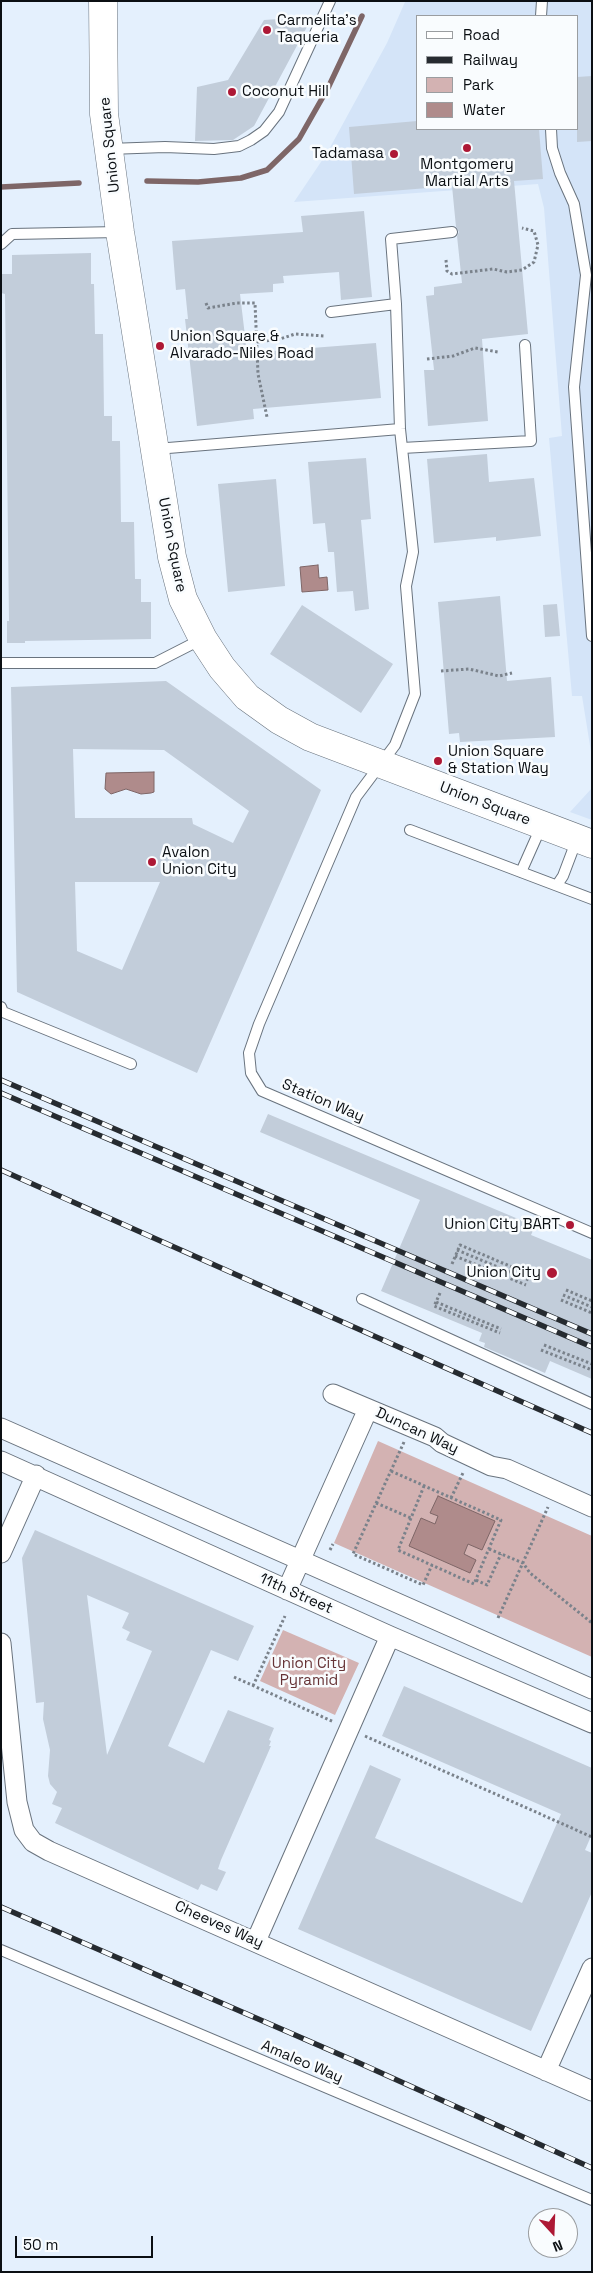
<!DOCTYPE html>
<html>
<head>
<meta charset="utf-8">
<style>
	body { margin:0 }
	#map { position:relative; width:593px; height:2273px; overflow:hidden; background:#e4f0fd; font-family:"Space Grotesk",sans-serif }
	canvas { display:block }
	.frame { position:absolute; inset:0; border:2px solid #0b0f13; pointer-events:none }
	.legend { position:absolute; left:416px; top:15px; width:162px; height:115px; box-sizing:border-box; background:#f9fcfe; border:1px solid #9a9da0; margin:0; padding:6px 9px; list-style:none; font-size:15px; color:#0b0f13 }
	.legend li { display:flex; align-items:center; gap:10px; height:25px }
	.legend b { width:25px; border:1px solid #9a9da0 }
	.north { position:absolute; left:528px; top:2208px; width:50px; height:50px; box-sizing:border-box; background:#f9fcfe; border:1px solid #9a9da0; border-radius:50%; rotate:160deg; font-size:14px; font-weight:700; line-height:20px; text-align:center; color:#0b0f13 }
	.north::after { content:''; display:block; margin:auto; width:18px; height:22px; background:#ad1835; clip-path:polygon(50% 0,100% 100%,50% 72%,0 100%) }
	.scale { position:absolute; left:15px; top:2236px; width:138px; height:22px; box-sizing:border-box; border:2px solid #0b0f13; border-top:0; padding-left:6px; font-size:15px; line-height:18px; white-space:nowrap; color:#0b0f13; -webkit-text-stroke:4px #f9fcfe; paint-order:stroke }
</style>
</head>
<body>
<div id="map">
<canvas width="593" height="2273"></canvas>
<div class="frame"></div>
<ul class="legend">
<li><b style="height:6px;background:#fff"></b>Road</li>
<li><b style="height:6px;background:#262b30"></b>Railway</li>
<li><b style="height:14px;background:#d3b2b2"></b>Park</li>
<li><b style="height:14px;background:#af8b8b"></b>Water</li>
</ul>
<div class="north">N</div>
<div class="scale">50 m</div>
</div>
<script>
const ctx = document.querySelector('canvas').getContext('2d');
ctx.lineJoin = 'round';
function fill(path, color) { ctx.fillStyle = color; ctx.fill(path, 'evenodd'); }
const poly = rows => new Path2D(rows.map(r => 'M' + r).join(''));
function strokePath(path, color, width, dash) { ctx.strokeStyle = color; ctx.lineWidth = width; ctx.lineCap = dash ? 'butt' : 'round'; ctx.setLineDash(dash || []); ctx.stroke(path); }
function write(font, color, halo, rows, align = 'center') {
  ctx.font = font + ' "Space Grotesk",sans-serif'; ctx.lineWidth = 5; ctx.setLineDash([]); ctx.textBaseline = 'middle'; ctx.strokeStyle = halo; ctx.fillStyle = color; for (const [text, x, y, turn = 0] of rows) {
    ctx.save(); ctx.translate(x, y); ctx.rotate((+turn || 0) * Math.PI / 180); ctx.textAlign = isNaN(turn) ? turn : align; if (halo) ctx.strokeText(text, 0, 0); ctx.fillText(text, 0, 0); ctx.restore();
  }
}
fill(poly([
	[405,2,592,2,592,758,582,696,572,696,549,438,562,436,544,208,538,184,294,202,327,153,387,43],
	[417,16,577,16,577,129,417,129],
	[592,788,592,820,570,812]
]), '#d4e4f8');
fill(poly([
	[378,1441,592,1536,592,1657,334,1543],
	[283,1630,359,1663,335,1715,260,1681]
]), '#d3b2b2');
const water = poly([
	[318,565,319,578,327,577,328,590,302,592,300,567,318,565],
	[154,772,154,792,151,793,141,794,126,789,111,794,105,789,106,773,154,772],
	[438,1496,495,1521,482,1550,468,1544,464,1554,476,1560,470,1573,409,1546,421,1518,435,1524,438,1516,430,1513,438,1496]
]);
fill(water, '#af8b8b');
strokePath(water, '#7e6667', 1);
strokePath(poly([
	[147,181,198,182,241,178,267,170,299,139,328,88,362,16],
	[1,187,79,183]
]), '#7e6667', 5.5);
fill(poly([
	[295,18,308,25,254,126,233,140,195,141,197,87,228,80,264,20],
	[592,76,592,141,577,142,577,77],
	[417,121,417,129,539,129,543,179,514,181,528,334,482,339,488,421,428,426,424,370,434,370,426,296,434,295,434,287,462,283,457,236,459,232,456,227,452,186,354,194,349,127],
	[364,211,372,297,341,300,339,272,283,276,284,283,273,284,273,292,240,294,247,353,376,343,381,398,253,409,254,419,197,426,185,319,188,319,185,289,176,290,172,241,303,232,301,216],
	[91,253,91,284,94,284,95,334,103,334,104,416,112,416,112,441,120,441,121,522,134,522,135,579,141,579,141,602,151,602,151,639,25,641,25,643,7,643,7,621,9,621,5,294,1,293,1,274,12,274,12,255],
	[487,454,489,482,534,478,541,536,496,541,496,537,434,543,427,459],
	[366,458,371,519,361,520,369,609,355,611,353,591,337,592,334,552,328,552,325,523,313,524,308,462],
	[276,479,285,586,228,592,218,484],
	[500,596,507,681,551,677,555,737,460,742,459,733,449,734,438,602],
	[557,604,560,636,545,637,543,605],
	[302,605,393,664,361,713,270,654],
	[166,681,321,790,197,1073,17,992,11,687],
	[73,749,164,750,249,811,233,843,193,824,192,818,75,818],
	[75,882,160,882,122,970,77,951],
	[268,1114,535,1226,531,1235,592,1260,592,1379,550,1361,545,1373,484,1347,485,1343,479,1341,482,1333,381,1291,420,1200,260,1132],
	[35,1530,254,1626,238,1661,211,1650,168,1746,204,1763,228,1710,274,1728,269,1740,271,1741,269,1746,271,1746,221,1860,218,1869,226,1872,217,1891,201,1884,198,1890,55,1823,62,1808,52,1804,57,1792,50,1784,48,1776,50,1750,43,1719,44,1702,36,1703,22,1558],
	[87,1595,129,1613,122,1628,130,1632,126,1640,152,1651,107,1755],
	[404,1686,592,1768,592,1834,585,1850,592,1853,592,1892,531,2031,298,1929,370,1765,401,1779,375,1838,522,1903,561,1814,382,1736]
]), '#c2cdda');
const lane = poly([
	[541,16,542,1],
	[551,129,552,148,560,173,574,204,586,275,574,387,592,636],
	[109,149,165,147,214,149,239,146,251,140,264,131,279,112,330,1],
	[452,232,391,239,396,304,400,429,413,552,406,586,415,694,395,745,356,797,259,1024,249,1053,251,1073,262,1091,592,1233],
	[1,244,12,234,119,232],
	[331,312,396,304],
	[402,448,531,441,525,345],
	[156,449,400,429],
	[1,663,155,663,202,639],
	[410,830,592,899],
	[521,872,541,827],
	[557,885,563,876,577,839],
	[1,1007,3,1012,131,1064],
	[362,1299,592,1404],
	[1,1950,592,2200]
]);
const street = poly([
	[333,1394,435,1437,442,1443,491,1466,507,1469,592,1507],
	[1,1428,592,1689],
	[1,1461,390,1636,592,1723],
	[1,1553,36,1475],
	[287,1590,368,1409],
	[1,1643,17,1802,24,1830,33,1842,49,1851,592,2091],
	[256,1941,390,1636],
	[546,2071,592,1968]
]);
const secondary = poly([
	[103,1,104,114,120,232,172,557,183,599,203,639,222,668,247,697,279,720,310,737,592,844]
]);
strokePath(lane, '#69737e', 12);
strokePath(street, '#69737e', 21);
strokePath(secondary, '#69737e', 29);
strokePath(poly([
	[513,1,513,2],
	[446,260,447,271,452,274,493,269,507,272,522,270,534,262,538,245,534,231,522,228],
	[206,303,208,308,237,303,255,303,258,374,267,417],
	[257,342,280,339,295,334,325,336],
	[427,359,453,356,475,348,498,352],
	[441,671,469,669,499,676,512,673],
	[457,1250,529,1280],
	[455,1256,526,1285],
	[452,1264,460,1245,531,1275],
	[566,1290,592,1301],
	[440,1293,436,1302,501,1329],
	[563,1295,592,1307],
	[561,1300,592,1313],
	[436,1302,434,1306,500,1333],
	[544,1345,592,1364],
	[541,1350,592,1370],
	[404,1442,353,1554,423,1585,432,1565],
	[391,1471,501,1520,474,1584,398,1550,424,1486],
	[451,1498,463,1473],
	[376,1503,411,1518],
	[489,1549,523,1563,530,1573,592,1623],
	[330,1550,333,1544],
	[476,1580,487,1585,501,1554],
	[498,1618,548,1507],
	[234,1677,334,1722],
	[253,1686,285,1616],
	[365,1736,592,1837]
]), '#7a828b', 3, [2.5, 2.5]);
strokePath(lane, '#fff', 10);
strokePath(street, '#fff', 19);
strokePath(secondary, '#fff', 28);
const rail = poly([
	[1,1080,592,1334],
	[1,1093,592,1347],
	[1,1170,592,1433],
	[1,1907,357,2062,592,2168]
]);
strokePath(rail, '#262b30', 5.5);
strokePath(rail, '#f9fcfe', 4, [11]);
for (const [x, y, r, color] of [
	[267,30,5,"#ad1835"],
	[232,92,5,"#ad1835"],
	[467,148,5,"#ad1835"],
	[394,154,5,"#ad1835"],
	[160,346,5,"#ad1835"],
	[438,761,5,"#ad1835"],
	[152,862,5,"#ad1835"],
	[570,1225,5,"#ad1835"],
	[552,1273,6,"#ad1835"]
]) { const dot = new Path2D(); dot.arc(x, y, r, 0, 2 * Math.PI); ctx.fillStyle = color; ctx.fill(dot); strokePath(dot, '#f9fcfe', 2); }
write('15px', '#0b0f13', '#f9fcfe', [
	["Carmelita's",277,21],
	["Taqueria",277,38],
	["Coconut Hill",242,92],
	["Tadamasa",384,154,"right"],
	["Montgomery",467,165,"center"],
	["Martial Arts",467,182,"center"],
	["Union Square &",170,337],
	["Alvarado-Niles Road",170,354],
	["Union Square",448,752],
	["& Station Way",448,769],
	["Avalon",162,853],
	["Union City",162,870],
	["Union City BART",560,1225,"right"],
	["Union City",541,1273,"right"]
], 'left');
write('15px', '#0b0f13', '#f9fcfe', [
	["Union Square",110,145,-96],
	["Union Square",172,545,79],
	["Union Square",485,804,21],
	["Station Way",323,1101,23],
	["Duncan Way",417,1431,25],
	["11th Street",296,1594,24],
	["Cheeves Way",219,1925,24],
	["Amaleo Way",302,2062,23]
]);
write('15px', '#663336', '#f9fcfe', [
	["Union City",309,1664],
	["Pyramid",309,1681]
]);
</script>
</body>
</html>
